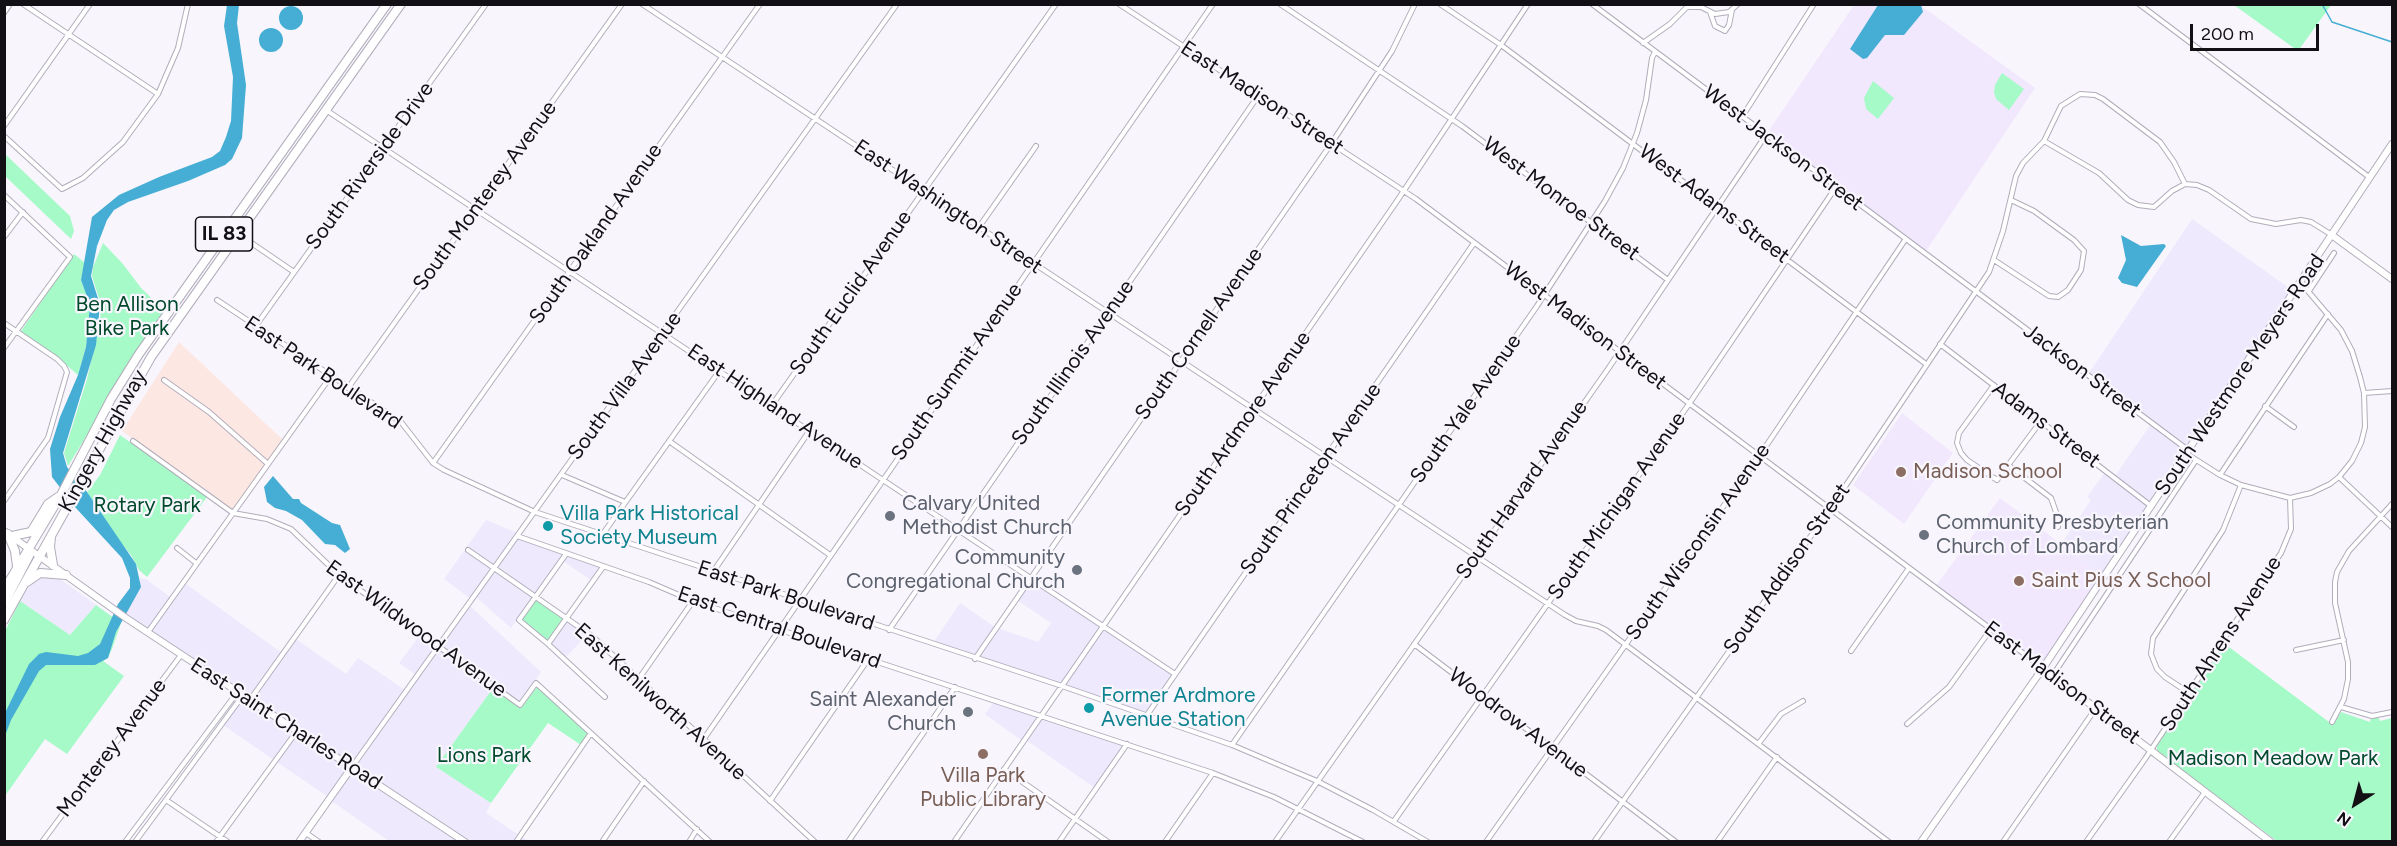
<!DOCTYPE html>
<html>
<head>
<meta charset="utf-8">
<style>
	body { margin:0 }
	#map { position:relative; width:2397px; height:846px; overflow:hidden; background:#f8f5fd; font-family:Figtree,sans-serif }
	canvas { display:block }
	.frame { position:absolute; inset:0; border:6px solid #121015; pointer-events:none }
	.north { position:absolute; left:2325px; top:774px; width:60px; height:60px; -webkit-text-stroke:4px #f8f5fd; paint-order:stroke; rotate:216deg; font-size:16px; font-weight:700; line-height:24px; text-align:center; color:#121015 }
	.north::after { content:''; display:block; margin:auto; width:21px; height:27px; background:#121015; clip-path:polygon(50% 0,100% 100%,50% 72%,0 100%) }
	.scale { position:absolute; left:2190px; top:24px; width:129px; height:27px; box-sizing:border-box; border:3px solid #121015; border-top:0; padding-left:8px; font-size:18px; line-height:21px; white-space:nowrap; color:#121015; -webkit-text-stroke:4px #f8f5fd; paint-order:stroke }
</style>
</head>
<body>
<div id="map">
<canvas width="2397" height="846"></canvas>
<div class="frame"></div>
<div class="north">N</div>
<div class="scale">200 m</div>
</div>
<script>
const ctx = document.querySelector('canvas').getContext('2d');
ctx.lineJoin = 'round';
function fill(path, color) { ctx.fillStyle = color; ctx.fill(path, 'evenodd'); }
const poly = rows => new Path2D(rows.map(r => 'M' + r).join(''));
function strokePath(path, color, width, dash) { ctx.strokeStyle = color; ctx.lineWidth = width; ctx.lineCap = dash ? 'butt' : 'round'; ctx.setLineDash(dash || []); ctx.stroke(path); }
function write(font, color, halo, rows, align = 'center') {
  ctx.font = font + ' Figtree,sans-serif'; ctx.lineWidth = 4.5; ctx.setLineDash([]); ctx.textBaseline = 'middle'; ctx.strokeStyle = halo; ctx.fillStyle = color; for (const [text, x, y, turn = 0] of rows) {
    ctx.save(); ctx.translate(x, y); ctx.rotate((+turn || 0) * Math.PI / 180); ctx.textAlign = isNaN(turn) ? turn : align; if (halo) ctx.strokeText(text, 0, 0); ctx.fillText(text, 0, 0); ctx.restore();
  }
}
fill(poly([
	[2192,219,2292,290,2188,448,2089,373],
	[2151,424,2186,451,2150,503,2115,476],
	[2106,471,2148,507,2102,575,2061,544,2091,500,2087,497],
	[486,520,518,533,471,599,444,579],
	[518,538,564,555,511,628,476,597],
	[566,556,601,567,592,581,563,561],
	[1031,574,1178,674,1149,714,933,643,960,603,995,627,1038,642,1051,623,1014,598],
	[36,576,56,576,96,605,70,635,20,601],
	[140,578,146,579,170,597,147,630,125,615,140,587],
	[186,584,282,653,250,697,151,632],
	[470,606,541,672,519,702,441,646],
	[568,619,588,634,565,658,550,644],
	[420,635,437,647,416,675,399,663],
	[296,639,346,674,358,658,405,690,352,765,252,700],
	[439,649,493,688,436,767,491,803,486,813,528,841,467,841,356,767],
	[240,696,350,767,328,797,220,723],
	[995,701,1040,716,1022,741,985,714],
	[1042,717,1125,745,1095,788,1026,740],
	[352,769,462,841,389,841,330,800]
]), '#efe9fd');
fill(poly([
	[179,342,283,440,233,511,122,431]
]), '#fde7e3');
fill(poly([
	[1854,5,1920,5,2035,88,1926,251,1768,132],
	[1902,413,1953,453,1904,524,1853,485],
	[2000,498,2102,575,2042,665,1936,586]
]), '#f1e8fe');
fill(poly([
	[2234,5,2331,5,2298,51],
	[2002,73,2024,89,2009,110,1996,99,1994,92,1995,85],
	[1873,81,1894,98,1878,119,1866,109,1864,98],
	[4,153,70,216,74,231,71,239,5,176],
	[103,243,123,264,141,288,164,310,68,466,64,453,87,379,100,323,101,305,92,276,93,267],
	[74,254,85,263,81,280,90,305,86,347,78,375,58,358,21,331],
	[120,435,207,497,147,577,139,570,131,555,113,533,87,492,100,475],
	[536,598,565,618,548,642,520,620],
	[20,601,70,635,96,605,121,623,112,649,108,658,103,661,124,676,67,754,45,739,5,796,5,631],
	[2225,644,2333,725,2341,712,2370,722,2371,718,2379,718,2380,721,2392,718,2392,841,2277,841,2157,751,2157,746],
	[537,687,589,734,581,745,548,723,491,803,436,767,493,688,521,708]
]), '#a5fac8');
fill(poly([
	[227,5,239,5,237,23,246,85,242,138,232,159,225,165,188,181,128,202,114,210,107,220,97,246,91,276,100,305,96,345,63,453,67,467,87,492,136,564,141,587,116,632,108,658,95,665,46,665,39,671,11,720,5,736,5,713,29,664,39,654,46,652,78,656,88,653,100,644,118,604,130,588,130,578,122,558,75,507,52,477,50,449,60,417,78,375,86,347,90,305,81,280,92,217,119,195,159,177,212,157,220,151,226,137,231,121,233,77,224,26],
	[1878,5,1921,5,1923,12,1904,35,1885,35,1867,58,1863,59,1850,49],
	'279 18a12 12 0 1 1 24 0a12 12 0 1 1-24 0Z',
	'259 40a12 12 0 1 1 24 0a12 12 0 1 1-24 0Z',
	[2121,235,2141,246,2164,244,2166,246,2137,287,2122,283,2118,278,2126,260],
	[273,476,293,499,299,499,301,503,332,523,340,525,350,549,345,553,335,545,325,544,302,520,286,511,275,508,267,502,264,487]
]), '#46aed4');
strokePath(poly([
	[2322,4,2332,22,2392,42]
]), '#46aed4', 1.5);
const street = poly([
	[23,4,158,94],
	[642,4,1565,615,1576,621,1598,626,1606,630,1889,842],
	[1119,4,1416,199,2043,668],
	[1280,4,1462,126,1668,280],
	[1440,4,1501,45,1926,364],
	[1592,4,2188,450],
	[2139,4,2369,177],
	[1710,12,1715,26,1725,31,1729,25,1732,10],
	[4,13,10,4],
	[1643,43,1670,24,1687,7,1701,7,1715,14,1729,12,1738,4],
	[326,110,1175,674],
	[1742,117,1814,4],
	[4,126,90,4],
	[4,136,62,189,83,178,123,142,158,94,178,48,188,4],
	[2044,141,2099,173,2128,200,2138,205,2154,207,2172,191,2185,184,2197,185,2209,190,2251,219,2276,224,2301,220,2311,222,2332,235],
	[4,195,70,257,4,348],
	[979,227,1036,146],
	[4,237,23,212],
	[250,242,294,272],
	[1994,260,2049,296,2058,297,2068,290,2081,270,2084,251,2074,240,2034,211,2011,200],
	[2309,291,2334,253],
	[217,300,401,422,433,463,444,470,535,512,1062,686,1232,745,1317,781,1373,810,1428,842],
	[4,323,57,359,64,366,67,372,48,438,4,501],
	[255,327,486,4],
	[1940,344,2151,506],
	[164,380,209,412,268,464],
	[1994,385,1959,433,1957,443,1961,453,1967,460,1997,480,2041,421],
	[348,388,622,4],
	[2364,393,2392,391],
	[772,405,1056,4],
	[2265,406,2294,427],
	[133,441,233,513,267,519,291,529,339,575,520,705,536,683,710,842],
	[669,441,830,555],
	[2187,454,2220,475,2241,485,2290,498,2311,493,2330,484,2339,477,2352,461,2361,443,2365,427,2364,393,2360,377,2352,351,2341,330,2301,283],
	[433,463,760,4],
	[2008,465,2051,498,2056,512,2058,527],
	[562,475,625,502],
	[2220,475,2328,314],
	[2339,477,2392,527],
	[602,535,720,370],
	[517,536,649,582,693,601,1213,773,1274,797,1363,842],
	[177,548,196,563],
	[468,550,592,636,815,842],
	[566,554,519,620,548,644,605,697],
	[713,572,810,430],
	[889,630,1258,96],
	[148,632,331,376],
	[548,644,603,567],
	[1414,644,1676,842],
	[2296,650,2344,640],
	[1851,651,1909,568],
	[975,659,1331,144,1392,51,1415,4],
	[2053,675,2196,460],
	[638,680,693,601],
	[2189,693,2165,677,2157,669,2151,654,2153,638,2223,530,2241,485],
	[250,700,339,575],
	[2341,707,2372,716,2392,712],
	[1147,715,1474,243],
	[2332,722,2344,699,2348,679,2348,662,2335,603,2335,582,2337,572,2349,551,2392,504],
	[1907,724,1949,687,1991,629],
	[703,740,1213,4],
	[1759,743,1781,714,1803,701],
	[1232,745,1537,306,1605,201,1623,168,1637,133,1646,100,1652,58,1655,52],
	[352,767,897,4],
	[1004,769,1108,842],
	[166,800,228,842],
	[770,801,869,658],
	[1394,821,1689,404,1836,187],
	[306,833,319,842],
	[42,842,181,655],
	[125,842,233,698,239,694],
	[135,842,238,702,240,694],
	[216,842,297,731],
	[516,842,591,733],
	[602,842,644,781],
	[689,842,697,829],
	[848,842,955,687],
	[954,842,1397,201,1528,4],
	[1059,842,1127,744],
	[1165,842,1213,773],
	[1275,842,1608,369,1766,135],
	[1486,842,1766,446,1905,240],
	[1594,842,1830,509,1989,272,2003,231,2016,176,2023,163,2044,141,2061,106,2080,94,2095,95,2103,99,2160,142,2174,162,2185,184],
	[1717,842,1777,757],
	[2003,842,2096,708],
	[2086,842,2145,759,2281,553,2291,529,2290,498],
	[2169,842,2205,792]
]);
const secondary = poly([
	[2333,236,2392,279],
	[4,531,126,618,465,842],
	[2043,668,2271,842],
	[299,842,352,767],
	[1921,842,2043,668,2392,144]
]);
const highway = poly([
	[8,534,15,551,17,566],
	[12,536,31,532,48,504,58,497],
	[51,537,50,547,53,565],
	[27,582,40,573,66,575],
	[4,590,62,493,111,399,139,354,387,4],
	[4,604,29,556],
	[4,620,151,357,401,4]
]);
strokePath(street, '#b1adba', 6);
strokePath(secondary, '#b1adba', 8);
strokePath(highway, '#b1adba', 10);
strokePath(street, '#fff', 4);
strokePath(secondary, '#fff', 6);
strokePath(highway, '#fff', 8);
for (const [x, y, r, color] of [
	[1901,472,6,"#8d6e63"],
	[890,516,6,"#6b7280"],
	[548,526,6,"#0f9aa8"],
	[1924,535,6,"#6b7280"],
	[1077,570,6,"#6b7280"],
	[2019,581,6,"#8d6e63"],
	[1089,708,6,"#0f9aa8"],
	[968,712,6,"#6b7280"],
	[983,754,6,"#8d6e63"]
]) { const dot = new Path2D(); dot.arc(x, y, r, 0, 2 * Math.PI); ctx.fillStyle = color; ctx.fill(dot); strokePath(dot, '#f8f5fd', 2); }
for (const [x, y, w] of [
	[224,234,57]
]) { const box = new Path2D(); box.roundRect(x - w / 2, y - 17, w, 34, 4.5); ctx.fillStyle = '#f8f5fd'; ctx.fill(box); strokePath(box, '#121015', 1.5); }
write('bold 20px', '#121015', null, [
	["IL 83",224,234]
]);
write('21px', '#121015', '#f8f5fd', [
	["East Madison Street",1262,98,33],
	["West Jackson Street",1783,148,37],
	["South Riverside Drive",370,166,-54],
	["South Monterey Avenue",485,196,-54],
	["West Monroe Street",1561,199,37],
	["West Adams Street",1714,204,37],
	["East Washington Street",948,207,34],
	["South Oakland Avenue",596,234,-55],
	["South Euclid Avenue",851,293,-55],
	["West Madison Street",1585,326,37],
	["South Cornell Avenue",1199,334,-55],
	["South Illinois Avenue",1073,363,-55],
	["Jackson Street",2082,371,37],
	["South Summit Avenue",957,372,-55],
	["East Park Boulevard",323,373,34],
	["South Westmore Meyers Road",2240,375,-56],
	["South Villa Avenue",625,386,-54],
	["East Highland Avenue",775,407,34],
	["South Yale Avenue",1466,409,-55],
	["South Ardmore Avenue",1243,424,-55],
	["Adams Street",2046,425,37],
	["Kingery Highway",103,441,-61],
	["South Princeton Avenue",1311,479,-55],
	["South Harvard Avenue",1522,490,-55],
	["South Michigan Avenue",1617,506,-55],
	["South Wisconsin Avenue",1698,542,-55],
	["South Addison Street",1787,569,-55],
	["East Park Boulevard",786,596,18],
	["East Central Boulevard",779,628,19],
	["East Wildwood Avenue",416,629,36],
	["South Ahrens Avenue",2221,644,-57],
	["East Madison Street",2062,683,37],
	["East Kenilworth Avenue",660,702,42],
	["Woodrow Avenue",1518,723,37],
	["East Saint Charles Road",286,724,33],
	["Monterey Avenue",112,748,-53]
]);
write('21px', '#01492b', '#f8f5fd', [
	["Ben Allison",127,305],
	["Bike Park",127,329],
	["Rotary Park",147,506],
	["Lions Park",484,756],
	["Madison Meadow Park",2273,759]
]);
write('21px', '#785e54', '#f8f5fd', [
	["Madison School",1913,472],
	["Saint Pius X School",2031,581],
	["Villa Park",983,776,"center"],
	["Public Library",983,800,"center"]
], 'left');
write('21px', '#5b616d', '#f8f5fd', [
	["Calvary United",902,504],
	["Methodist Church",902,528],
	["Community Presbyterian",1936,523],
	["Church of Lombard",1936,547],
	["Community",1065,558,"right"],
	["Congregational Church",1065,582,"right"],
	["Saint Alexander",956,700,"right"],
	["Church",956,724,"right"]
], 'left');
write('21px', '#0d838f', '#f8f5fd', [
	["Villa Park Historical",560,514],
	["Society Museum",560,538],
	["Former Ardmore",1101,696],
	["Avenue Station",1101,720]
], 'left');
</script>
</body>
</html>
